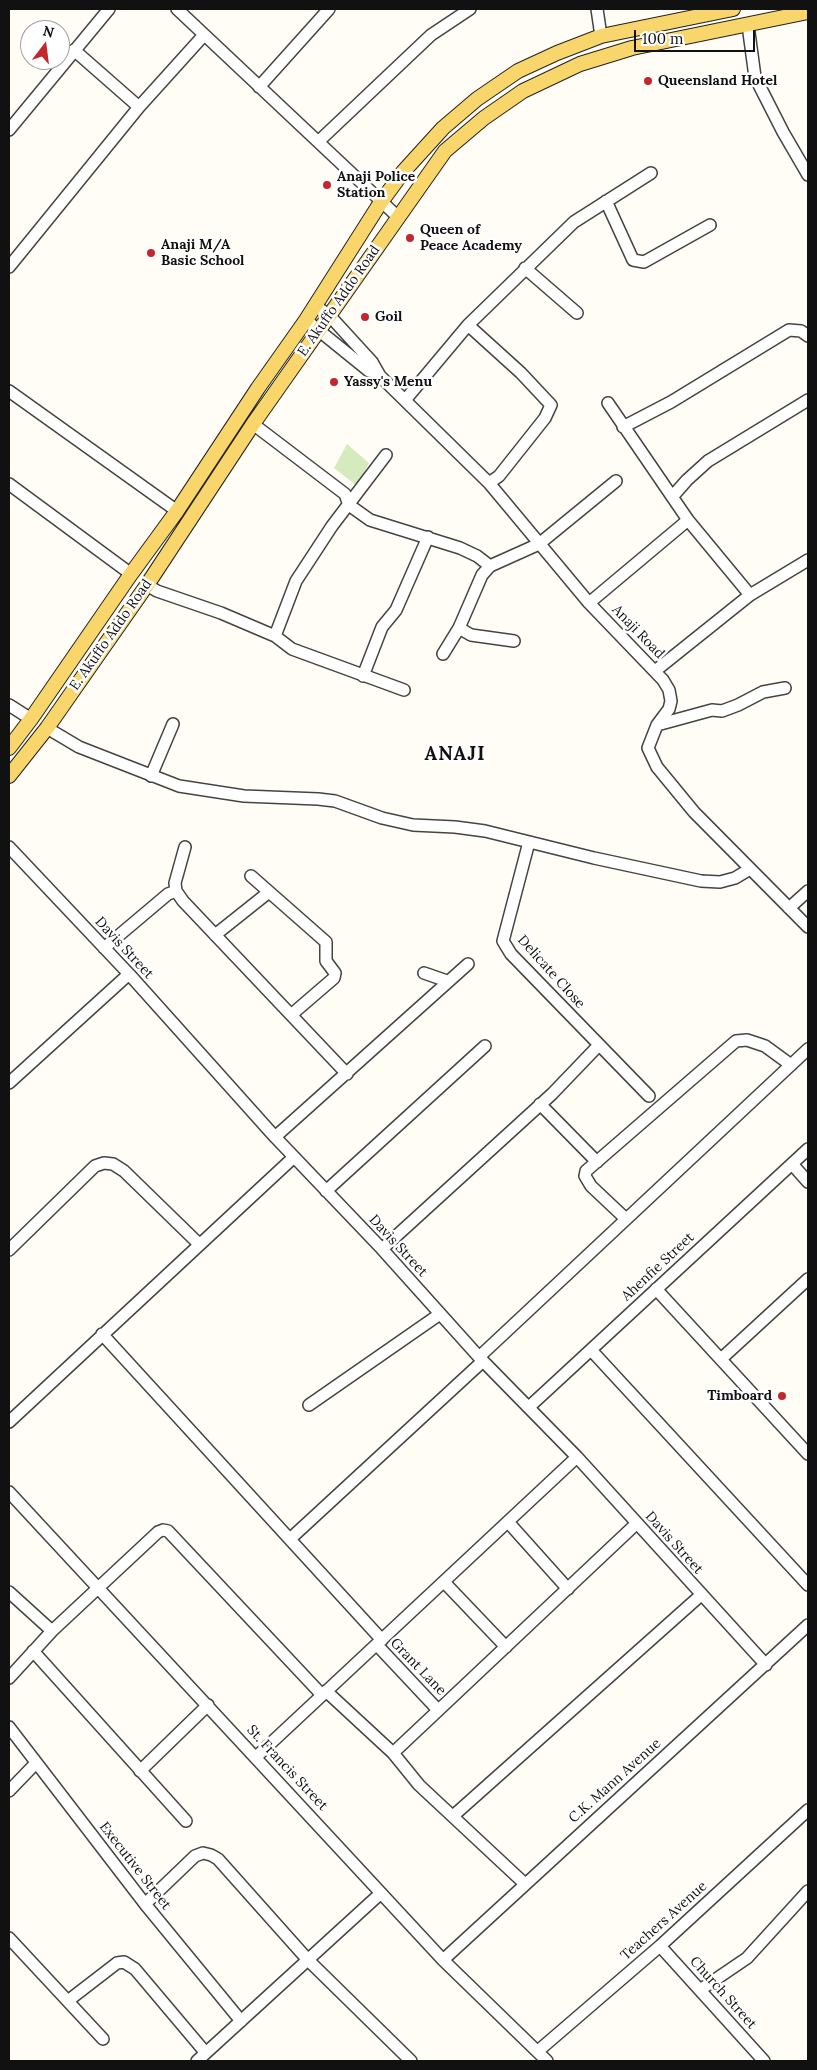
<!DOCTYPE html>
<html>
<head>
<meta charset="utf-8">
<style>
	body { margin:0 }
	#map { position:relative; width:817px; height:2070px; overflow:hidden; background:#fffdf5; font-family:Lora,serif }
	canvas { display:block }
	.frame { position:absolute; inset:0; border:10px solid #111; pointer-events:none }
	.north { position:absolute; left:20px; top:20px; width:50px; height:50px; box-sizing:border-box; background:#fff; border:1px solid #a0a0a0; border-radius:50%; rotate:15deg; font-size:14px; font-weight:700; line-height:20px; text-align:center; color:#111 }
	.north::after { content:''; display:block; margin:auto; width:18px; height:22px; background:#c4262e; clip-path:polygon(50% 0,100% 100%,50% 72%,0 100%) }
	.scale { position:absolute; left:634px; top:30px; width:121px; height:22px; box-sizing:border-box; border:2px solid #111; border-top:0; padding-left:6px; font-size:15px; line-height:18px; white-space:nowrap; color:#111; -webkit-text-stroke:4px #fff; paint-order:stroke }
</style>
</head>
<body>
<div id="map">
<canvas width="817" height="2070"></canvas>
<div class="frame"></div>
<div class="north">N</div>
<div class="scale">100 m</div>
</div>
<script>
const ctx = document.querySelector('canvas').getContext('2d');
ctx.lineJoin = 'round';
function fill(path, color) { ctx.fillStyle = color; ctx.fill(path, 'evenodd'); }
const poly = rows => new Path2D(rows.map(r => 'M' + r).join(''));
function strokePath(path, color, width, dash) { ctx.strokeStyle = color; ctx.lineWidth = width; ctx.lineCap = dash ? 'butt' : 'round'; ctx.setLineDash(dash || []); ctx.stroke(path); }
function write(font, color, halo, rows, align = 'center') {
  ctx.font = font + ' Lora,serif'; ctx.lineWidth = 5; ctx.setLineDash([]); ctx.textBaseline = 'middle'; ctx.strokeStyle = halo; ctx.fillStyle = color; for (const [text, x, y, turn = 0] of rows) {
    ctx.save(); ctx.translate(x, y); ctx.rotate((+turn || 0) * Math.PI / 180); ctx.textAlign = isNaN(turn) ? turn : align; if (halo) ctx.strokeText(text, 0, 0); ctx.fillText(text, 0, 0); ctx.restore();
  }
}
fill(poly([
	[347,444,369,463,357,486,334,468]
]), '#d5ebbd');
const minor = poly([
	[177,9,398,217],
	[597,9,601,36],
	[748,25,755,77,783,132,808,175],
	[74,50,139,107],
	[259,87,329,9],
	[9,130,109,9],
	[319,141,431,35,470,9],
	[606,201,633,260,644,262,710,225],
	[9,267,139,107,204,35],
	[525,268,577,313],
	[315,306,329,315,372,362,380,376,489,483,589,603,663,680,669,690,671,701,669,709,657,725,648,748,657,767,694,812,808,927],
	[306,320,369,371,377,372],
	[468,325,521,373,551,405,545,418,499,476,489,483],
	[9,391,177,511],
	[406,399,468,325,574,222,651,173],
	[608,403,688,520,750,595],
	[253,424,345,494,349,505,370,520,460,548,477,556,490,566],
	[623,427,671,402,789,330,801,331,808,336],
	[9,484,131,574],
	[672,497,687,480,708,461,808,400],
	[147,585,157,591,221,613,275,636,292,649,404,690],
	[589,603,688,520],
	[459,628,471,635,514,641],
	[275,636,296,581,332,526,386,455],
	[443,654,459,628,482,575,490,566,539,544,616,481],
	[655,671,750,595,808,560],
	[363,676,382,627,396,610,428,537],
	[9,705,31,719],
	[657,725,712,710,722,711,738,705,763,692,785,688],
	[47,728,79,747,179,786,244,796,318,799,335,801,382,818,413,825,455,827,485,831,594,858,701,881,720,882,735,878,750,869],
	[151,776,173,724],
	[529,842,503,941,511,954,649,1096],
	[9,847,129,974,275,1137,382,1249,479,1357,577,1457,766,1665],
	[185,847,175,883,176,891,183,901,347,1074],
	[251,876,326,942,326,961,335,973,334,978,291,1015],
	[789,908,808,891],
	[215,935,269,892],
	[104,948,168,894,176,891],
	[424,973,447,981],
	[9,1083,129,974],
	[540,1104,597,1162],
	[275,1137,468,964],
	[792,1164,808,1182],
	[326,1191,485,1046],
	[626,1219,591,1186,585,1176,586,1171,736,1041,747,1040,765,1046,791,1065],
	[382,1249,552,1094,599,1045],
	[9,1250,95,1166,104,1163,113,1164,124,1171,199,1244],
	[656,1289,808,1454],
	[102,1334,382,1640],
	[591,1350,808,1585],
	[479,1357,808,1049],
	[721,1359,808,1279],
	[309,1405,440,1314],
	[529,1407,808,1149],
	[9,1422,294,1157],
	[9,1492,443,1960,547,2061],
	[508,1522,568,1589],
	[290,1539,483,1361],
	[444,1582,506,1647],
	[9,1592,52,1631],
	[377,1645,438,1710],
	[33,1651,186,1821],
	[9,1678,52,1631,158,1532,163,1530,168,1531,322,1695],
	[326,1691,393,1753,419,1785,525,1884],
	[9,1727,145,1904,241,2021],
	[393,1753,636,1524],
	[256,1757,577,1457],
	[140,1771,208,1705],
	[9,1791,36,1763],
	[453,1816,701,1595],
	[145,1904,195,1856,203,1853,211,1855,218,1859,308,1960,411,2061],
	[9,1938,103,2039],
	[660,1946,764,2061],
	[443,1960,808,1625],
	[700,1990,747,1958,808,1891],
	[69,2000,117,1963,124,1962,135,1969,205,2052],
	[538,2051,660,1946,808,1810],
	[197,2061,381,1893]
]);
const major = poly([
	[9,748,31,719,131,574,177,511,258,388,306,320,381,202,403,172,443,128,477,99,518,71,557,53,601,36,733,9],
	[9,776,47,728,147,585,253,424,445,151,484,118,523,91,580,64,632,48,808,12]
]);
strokePath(minor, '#444', 14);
strokePath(major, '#222', 16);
strokePath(minor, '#fff', 11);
strokePath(major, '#f9d66b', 14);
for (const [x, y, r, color] of [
	[648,81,5,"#c4262e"],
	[327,185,5,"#c4262e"],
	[410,238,5,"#c4262e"],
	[151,253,5,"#c4262e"],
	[365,317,5,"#c4262e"],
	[334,382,5,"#c4262e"],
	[782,1396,5,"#c4262e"]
]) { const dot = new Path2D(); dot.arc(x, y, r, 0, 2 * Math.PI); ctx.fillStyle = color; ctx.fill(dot); strokePath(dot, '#fff', 2); }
write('bold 14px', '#111', '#fff', [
	["Queensland Hotel",658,81],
	["Anaji Police",337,177],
	["Station",337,193],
	["Queen of",420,230],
	["Peace Academy",420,246],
	["Anaji M/A",161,245],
	["Basic School",161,261],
	["Goil",375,317],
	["Yassy's Menu",344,382],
	["Timboard",772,1396,"right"]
], 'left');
write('14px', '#111', '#fff', [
	["E. Akuffo Addo Road",339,301,-55],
	["Anaji Road",638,632,46],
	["E. Akuffo Addo Road",111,635,-55],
	["Davis Street",124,948,47],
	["Delicate Close",551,972,48],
	["Davis Street",398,1246,47],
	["Ahenfie Street",658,1267,-43],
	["Davis Street",674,1543,48],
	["Grant Lane",418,1667,46],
	["St. Francis Street",287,1768,47],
	["C.K. Mann Avenue",615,1781,-42],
	["Executive Street",135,1866,52],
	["Teachers Avenue",664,1921,-42],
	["Church Street",723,1993,48]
]);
ctx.letterSpacing = '1px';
write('bold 19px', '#111', '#fff', [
	["ANAJI",455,755]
]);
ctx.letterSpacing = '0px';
</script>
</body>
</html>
